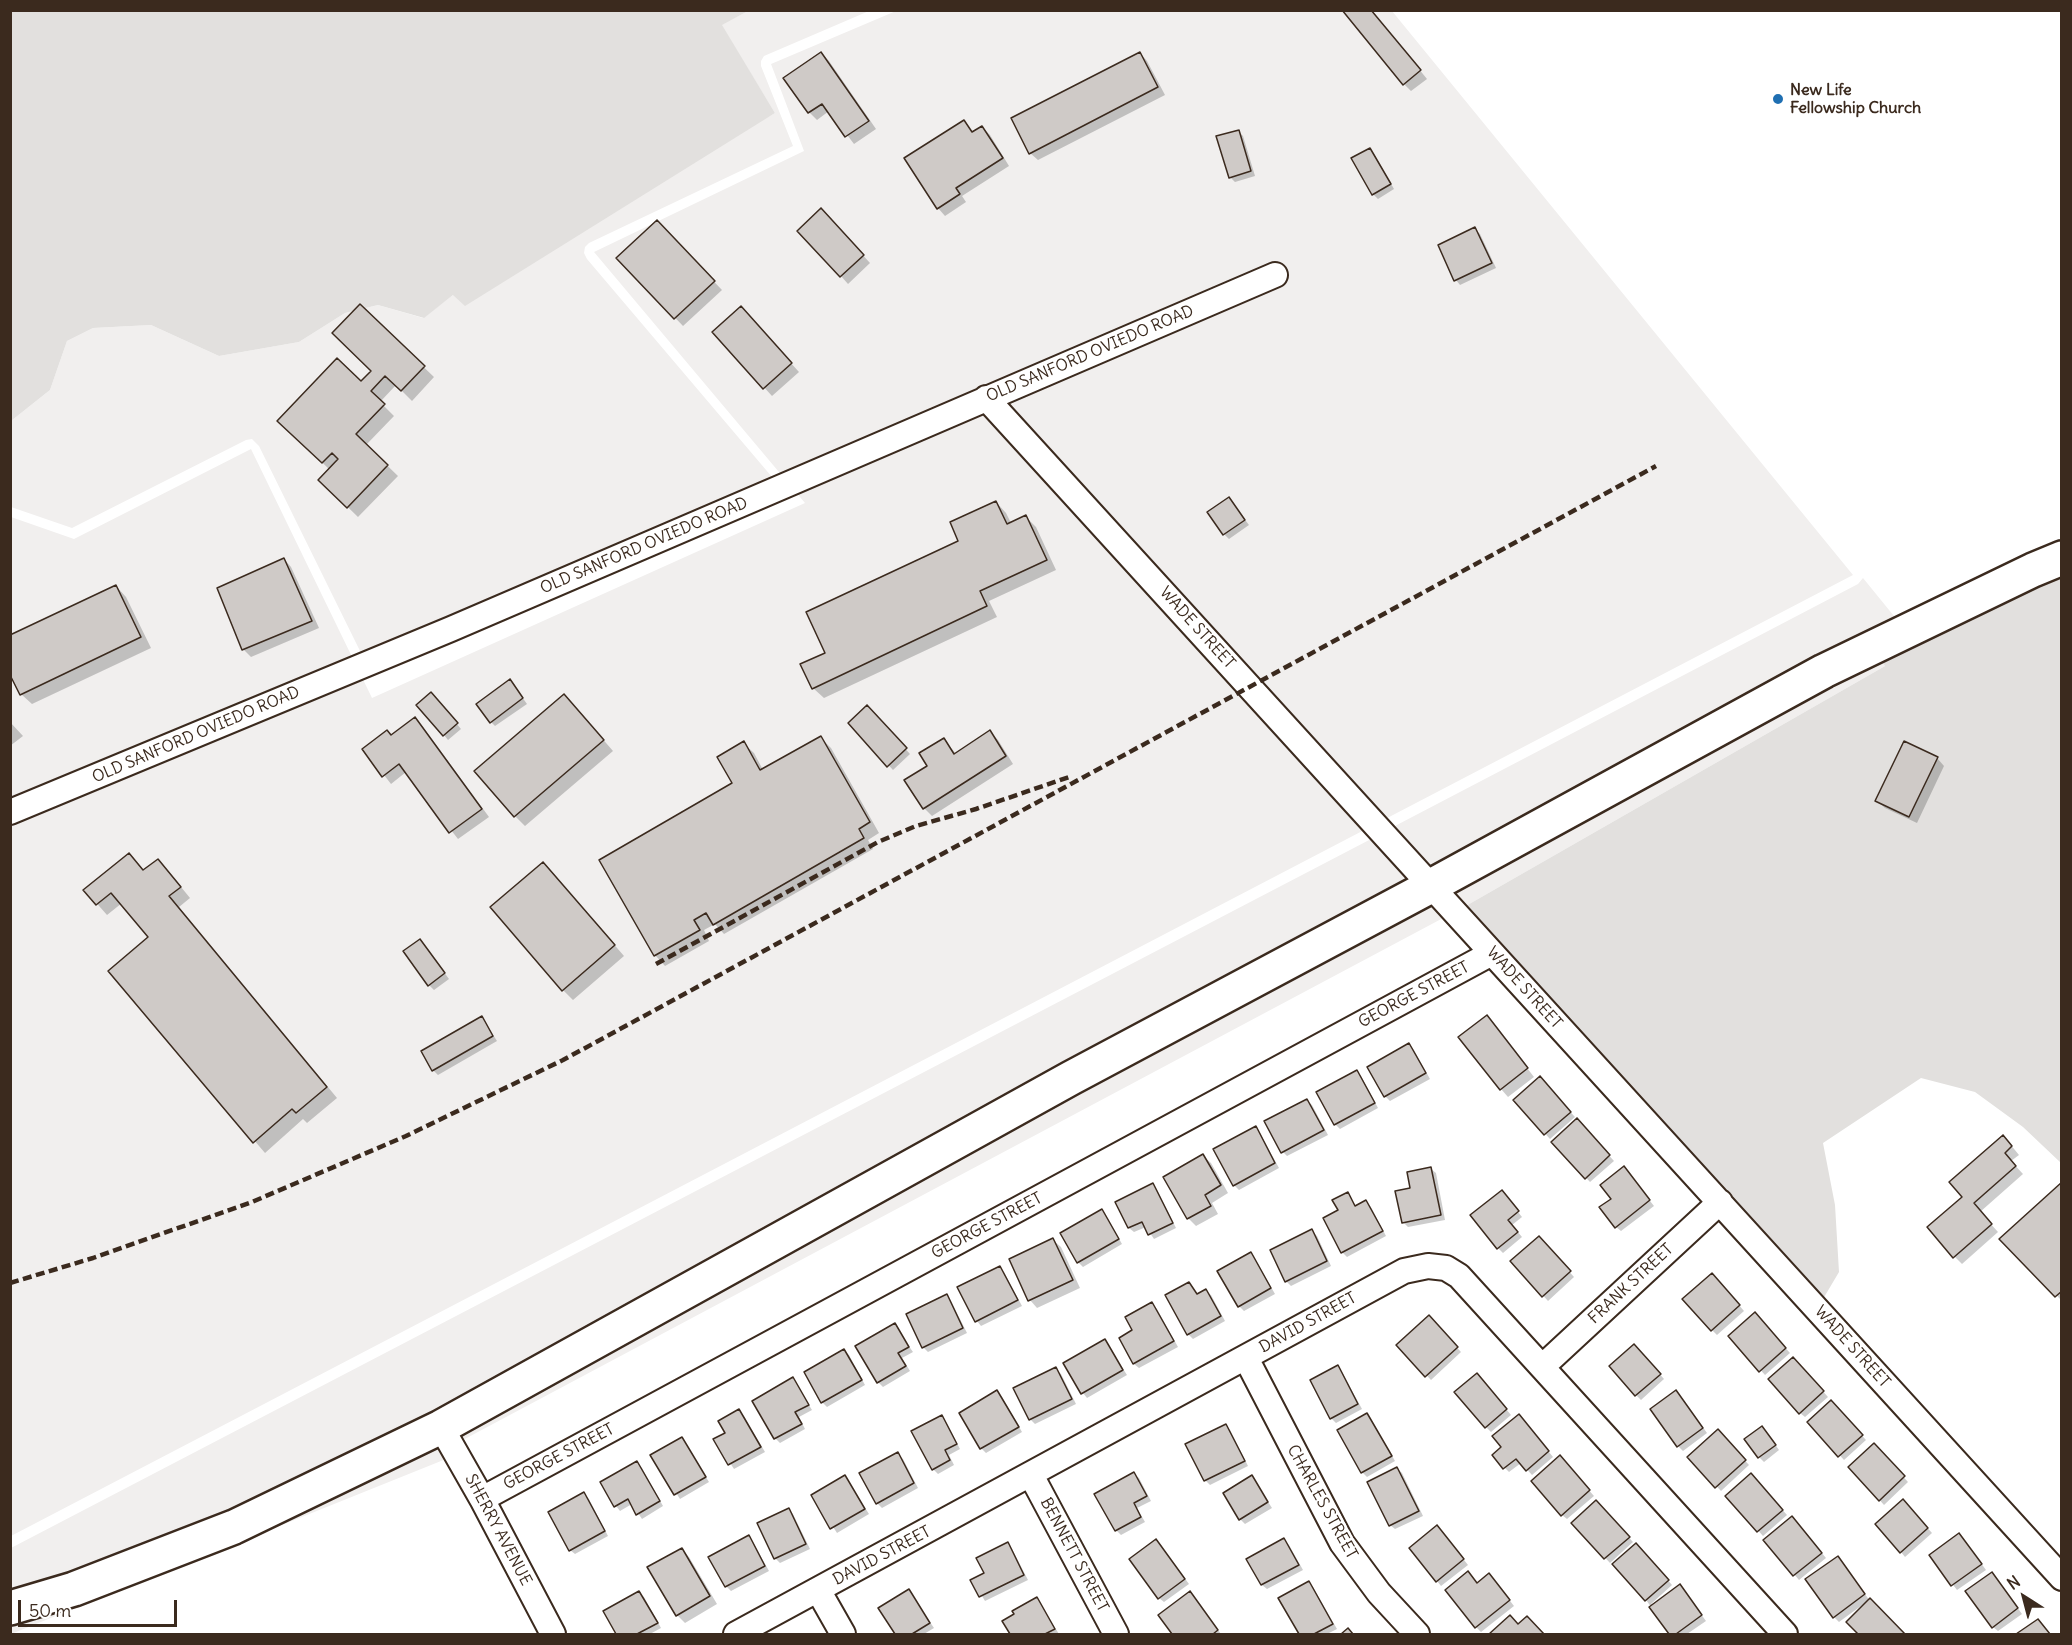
<!DOCTYPE html>
<html>
<head>
<meta charset="utf-8">
<style>
	body { margin:0 }
	#map { position:relative; width:2072px; height:1645px; overflow:hidden; background:#fff; font-family:Delius,sans-serif }
	canvas { display:block }
	.frame { position:absolute; inset:0; border:12px solid #3b2a1e; pointer-events:none }
	.north { position:absolute; left:1994px; top:1567px; width:60px; height:60px; -webkit-text-stroke:4px #fff; paint-order:stroke; rotate:324deg; font-size:16px; font-weight:700; line-height:24px; text-align:center; color:#3b2a1e }
	.north::after { content:''; display:block; margin:auto; width:21px; height:27px; background:#3b2a1e; clip-path:polygon(50% 0,100% 100%,50% 72%,0 100%) }
	.scale { position:absolute; left:18px; top:1600px; width:159px; height:27px; box-sizing:border-box; border:3px solid #3b2a1e; border-top:0; padding-left:8px; font-size:18px; line-height:21px; white-space:nowrap; color:#3b2a1e; -webkit-text-stroke:4px #fff; paint-order:stroke }
</style>
</head>
<body>
<div id="map">
<canvas width="2072" height="1645"></canvas>
<div class="frame"></div>
<div class="north">N</div>
<div class="scale">50 m</div>
</div>
<script>
const ctx = document.querySelector('canvas').getContext('2d');
ctx.lineJoin = 'round';
function fill(path, color) { ctx.fillStyle = color; ctx.fill(path, 'evenodd'); }
const poly = rows => new Path2D(rows.map(r => 'M' + r).join(''));
function strokePath(path, color, width, dash) { ctx.strokeStyle = color; ctx.lineWidth = width; ctx.lineCap = dash ? 'butt' : 'round'; ctx.setLineDash(dash || []); ctx.stroke(path); }
function write(font, color, halo, rows, align = 'center') {
  ctx.font = font + ' Delius,sans-serif'; ctx.lineWidth = 5; ctx.setLineDash([]); ctx.textBaseline = 'middle'; ctx.strokeStyle = halo; ctx.fillStyle = color; for (const [text, x, y, turn = 0] of rows) {
    ctx.save(); ctx.translate(x, y); ctx.rotate((+turn || 0) * Math.PI / 180); ctx.textAlign = isNaN(turn) ? turn : align; if (halo) ctx.strokeText(text, 0, 0); ctx.fillText(text, 0, 0); ctx.restore();
  }
}
fill(poly([
	[748,11,869,11,764,56,761,61,761,66,793,146,589,243,585,247,584,253,587,259,772,477,361,653,259,446,252,439,246,440,72,528,11,507,11,421,50,390,67,341,93,328,151,325,219,356,299,342,345,313,378,305,423,318,453,295,775,113,721,25],
	[896,11,1392,11,1853,575,11,1536,11,517,74,539,251,449,372,698,805,503,594,252,804,151,771,64],
	[1863,578,1898,621,1433,871,1393,827,1858,584],
	[1879,658,1885,666,1464,907,1450,890],
	[1373,838,1413,882,435,1416,229,1516,11,1596,11,1548],
	[1430,901,1445,917,461,1441,456,1433,991,1134],
	[437,1443,446,1459,11,1634,11,1621]
]), '#f1efee');
fill(poly([
	[11,11,748,11,722,25,775,113,465,306,453,295,424,318,378,305,345,313,299,342,219,356,151,325,93,328,67,341,50,390,11,421],
	[2061,571,2061,1163,2023,1127,1975,1092,1921,1078,1823,1143,1835,1205,1839,1272,1823,1299,1500,946,1495,937,1493,938,1464,907,1885,666,1879,658]
]), '#e2e0de');
fill(poly([
	[1371,10,1427,79,1411,91,1404,84],
	[821,53,829,61,876,129,854,144,829,111,817,120,809,112],
	[1140,53,1147,61,1165,95,1038,160,1030,153],
	[964,122,974,133,982,127,990,135,1009,166,962,196,966,202,945,216,938,208],
	[1238,131,1243,136,1255,176,1235,182,1230,177],
	[1370,149,1374,154,1394,189,1378,199,1373,194],
	[829,218,870,263,848,284,841,276],
	[657,222,722,290,683,326,618,258],
	[1475,229,1480,234,1496,268,1460,285,1456,280],
	[360,306,434,377,412,401,396,385,380,402,394,416,366,445,398,476,358,517,320,480,330,470,279,421,361,383,373,371],
	[748,316,799,372,772,396,714,332],
	[1229,499,1249,525,1229,539,1224,534],
	[996,502,1006,513,1011,523,1026,517,1036,527,1056,570,989,601,997,617,824,698,813,688,960,542],
	[284,559,291,567,319,628,251,657,243,649],
	[116,586,126,597,151,648,32,704,21,694],
	[514,686,527,704,495,726,491,722],
	[436,699,461,729,448,740,444,735],
	[574,706,613,751,525,826,515,816],
	[867,707,910,754,893,770,850,723],
	[415,719,423,727,489,817,458,839,406,772,391,784,364,749,391,736],
	[10,722,23,736,10,746],
	[990,732,998,740,1013,764,932,816,924,808,906,780,929,766,944,739,956,754],
	[821,738,831,748,879,833,868,840,873,849,724,934,715,924,704,930,709,941,665,966,655,955,735,784,743,743,754,753,763,770],
	[1937,758,1944,766,1917,823,1885,808,1877,801],
	[129,855,144,871,158,861,168,871,190,898,179,907,337,1098,307,1123,303,1119,265,1153,110,971,151,938,122,903,107,915,85,890],
	[553,874,624,956,573,1000,563,990],
	[424,945,449,979,434,990,429,985],
	[482,1018,497,1041,438,1075,433,1070],
	[1494,1025,1534,1077,1508,1097,1501,1089],
	[1409,1045,1414,1050,1430,1079,1390,1101,1385,1096],
	[1357,1072,1361,1076,1378,1108,1340,1129,1335,1124],
	[1544,1083,1575,1117,1550,1139,1515,1100],
	[1307,1100,1312,1105,1328,1135,1287,1156,1283,1152],
	[1577,1120,1614,1161,1590,1182,1553,1142],
	[1255,1128,1260,1133,1279,1168,1239,1190,1234,1185],
	[2010,1144,2019,1155,2011,1161,2023,1174,1980,1212,1998,1232,1962,1264,1954,1256,1964,1197],
	[1203,1156,1211,1163,1228,1193,1212,1203,1218,1214,1196,1226,1188,1218,1165,1177],
	[1431,1169,1436,1173,1445,1220,1408,1227,1403,1222,1412,1189],
	[1628,1173,1654,1206,1621,1231,1616,1227,1613,1199],
	[2062,1184,2062,1301,2002,1239],
	[1153,1185,1157,1190,1176,1228,1154,1239,1146,1227,1134,1232,1129,1228],
	[1347,1194,1357,1207,1366,1202,1371,1207,1386,1236,1347,1257,1342,1252,1340,1211],
	[1506,1197,1522,1217,1512,1225,1522,1237,1503,1253,1498,1248],
	[1102,1211,1106,1216,1122,1244,1083,1267,1078,1262],
	[1312,1231,1317,1236,1331,1266,1291,1286,1286,1281],
	[1053,1240,1061,1247,1080,1288,1037,1308,1030,1300],
	[1543,1242,1574,1277,1548,1301,1512,1261],
	[1250,1254,1255,1259,1275,1294,1244,1311,1239,1306,1220,1271],
	[999,1267,1004,1272,1022,1306,981,1326,977,1321],
	[1717,1279,1744,1311,1717,1335,1712,1330],
	[1189,1284,1198,1295,1206,1291,1211,1295,1225,1321,1193,1339,1188,1334],
	[947,1296,951,1301,967,1333,928,1352,923,1347],
	[1152,1304,1157,1309,1178,1347,1139,1368,1134,1364,1121,1339,1134,1331],
	[1429,1317,1461,1352,1431,1380,1398,1345],
	[1759,1319,1790,1353,1765,1375,1730,1336],
	[894,1325,913,1352,902,1358,910,1371,883,1387,878,1382],
	[1105,1341,1127,1375,1087,1398,1083,1393],
	[844,1350,849,1355,865,1385,827,1407,822,1402],
	[1639,1350,1664,1379,1641,1400,1636,1395],
	[1798,1363,1828,1397,1805,1417,1800,1413],
	[1337,1367,1342,1372,1362,1409,1336,1423,1331,1418],
	[1056,1369,1061,1374,1076,1404,1035,1424,1030,1419],
	[793,1379,812,1410,799,1417,805,1429,780,1443,775,1438],
	[1482,1380,1511,1415,1491,1432,1486,1427],
	[997,1392,1002,1397,1022,1432,986,1453,981,1448,961,1413],
	[1681,1397,1707,1433,1683,1451,1678,1446],
	[1831,1402,1866,1440,1844,1460,1809,1422],
	[739,1411,744,1416,765,1452,734,1469,715,1440,727,1433],
	[1367,1415,1371,1419,1395,1461,1367,1477,1362,1472],
	[941,1417,946,1422,960,1449,949,1455,954,1465,938,1474,933,1469],
	[1524,1421,1553,1457,1532,1475,1521,1463,1509,1472,1505,1468,1503,1447],
	[1225,1425,1230,1430,1248,1466,1210,1485,1206,1481,1187,1445],
	[1718,1431,1749,1465,1721,1491,1689,1457],
	[1767,1433,1779,1450,1764,1462,1759,1457],
	[682,1439,709,1482,680,1499,652,1456],
	[1874,1445,1908,1482,1884,1505,1850,1467],
	[898,1454,903,1459,918,1488,882,1508,877,1503],
	[1564,1462,1594,1496,1567,1519,1562,1515],
	[637,1463,642,1468,663,1506,642,1519,632,1504,620,1511,616,1506],
	[1397,1468,1402,1473,1423,1516,1395,1529,1390,1525],
	[1134,1474,1139,1478,1151,1501,1137,1508,1145,1522,1121,1535,1116,1530],
	[845,1477,869,1514,837,1533,813,1496],
	[1252,1477,1272,1508,1245,1524,1240,1519],
	[1756,1480,1787,1515,1763,1536,1727,1496],
	[584,1494,589,1499,608,1536,575,1554,570,1550],
	[1596,1502,1633,1542,1610,1563,1573,1523],
	[1908,1506,1932,1533,1905,1557,1901,1552],
	[789,1510,793,1514,810,1549,780,1563,775,1558],
	[1797,1523,1826,1558,1799,1580,1765,1540],
	[1442,1532,1468,1565,1441,1586,1437,1581],
	[748,1537,753,1542,769,1571,731,1591,726,1586],
	[1284,1540,1289,1545,1303,1570,1267,1589,1262,1585],
	[1964,1540,1986,1570,1957,1590,1931,1556],
	[1007,1544,1012,1549,1028,1580,985,1601,973,1581,986,1574],
	[1161,1546,1189,1584,1164,1602,1159,1598],
	[682,1549,689,1557,717,1604,685,1623,677,1615],
	[1641,1549,1672,1585,1651,1604,1653,1606,1684,1591,1706,1621,1687,1634,1671,1634,1646,1600],
	[1842,1563,1870,1601,1903,1634,1860,1634,1848,1622,1866,1605,1865,1603,1839,1622,1834,1617],
	[1996,1578,2022,1614,1998,1631,1993,1627],
	[1494,1580,1514,1606,1481,1632,1476,1627],
	[1308,1582,1313,1587,1337,1629,1327,1634,1301,1634,1280,1598],
	[909,1591,934,1628,924,1634,896,1634,880,1608],
	[639,1593,644,1597,661,1628,650,1634,617,1634,605,1612],
	[1195,1598,1221,1634,1174,1634,1160,1615],
	[1037,1599,1059,1634,1012,1634,1005,1622],
	[1510,1617,1518,1626,1527,1618,1542,1634,1491,1634]
]), '#0003');
const building = poly([
	[1342,10,1371,10,1421,70,1403,85,1342,10],
	[821,52,869,121,845,137,822,104,808,113,783,78,821,52],
	[1140,52,1158,87,1029,154,1011,118,1140,52],
	[964,120,972,132,982,126,1003,158,956,188,960,194,937,209,904,158,964,120],
	[1239,130,1251,171,1229,178,1216,136,1239,130],
	[1370,148,1391,184,1372,195,1351,158,1370,148],
	[821,208,864,255,840,277,797,231,821,208],
	[657,220,715,281,674,319,616,258,657,220],
	[1475,227,1492,263,1454,281,1438,245,1475,227],
	[360,304,425,366,401,391,385,376,371,391,385,404,356,434,388,465,347,508,318,480,338,459,332,453,322,463,277,421,337,358,361,381,371,371,332,333,360,304],
	[741,306,792,363,763,389,712,332,741,306],
	[1229,497,1245,520,1223,535,1207,512,1229,497],
	[996,501,1007,524,1026,515,1047,560,980,591,987,606,812,689,800,664,825,653,806,612,958,541,950,522,996,501],
	[284,558,312,621,242,650,217,588,284,558],
	[116,585,141,637,20,695,10,675,10,635,116,585],
	[510,679,523,698,490,723,476,704,510,679],
	[431,692,458,723,443,736,416,705,431,692],
	[564,694,604,740,514,817,474,771,564,694],
	[867,705,907,748,887,767,848,723,867,705],
	[415,717,482,809,449,833,399,764,382,777,362,749,387,730,391,735,415,717],
	[990,730,1006,756,923,809,904,780,927,766,919,753,944,738,954,754,990,730],
	[821,736,870,822,859,829,864,838,713,925,706,913,694,920,700,930,654,956,599,860,732,783,717,757,744,741,760,770,821,736],
	[1904,741,1938,757,1909,817,1875,801,1904,741],
	[129,853,143,870,158,859,181,887,169,896,327,1087,296,1113,292,1109,253,1143,108,971,148,937,111,893,96,905,83,890,129,853],
	[543,862,615,945,562,991,490,907,543,862],
	[420,939,445,973,428,986,403,951,420,939],
	[1487,1015,1528,1068,1500,1090,1458,1037,1487,1015],
	[482,1016,493,1036,432,1071,421,1051,482,1016],
	[1409,1043,1426,1073,1384,1097,1367,1067,1409,1043],
	[1357,1070,1375,1103,1334,1125,1316,1092,1357,1070],
	[1540,1076,1571,1112,1544,1135,1513,1100,1540,1076],
	[1307,1099,1324,1130,1281,1153,1264,1121,1307,1099],
	[1577,1118,1610,1155,1585,1179,1551,1142,1577,1118],
	[1256,1126,1275,1163,1233,1186,1213,1149,1256,1126],
	[2003,1135,2012,1146,2005,1153,2016,1166,1974,1203,1992,1224,1953,1258,1927,1227,1962,1197,1949,1182,2003,1135],
	[1203,1154,1221,1185,1205,1195,1211,1206,1187,1219,1163,1177,1203,1154],
	[1624,1166,1650,1200,1615,1228,1599,1207,1611,1199,1600,1185,1624,1166],
	[1431,1167,1441,1215,1402,1223,1395,1191,1410,1188,1407,1172,1431,1167],
	[2062,1182,2062,1291,2055,1297,1999,1239,2062,1182],
	[1153,1183,1173,1223,1148,1235,1142,1222,1128,1228,1115,1202,1153,1183],
	[1502,1190,1519,1211,1508,1220,1518,1232,1497,1249,1470,1215,1502,1190],
	[1348,1192,1355,1206,1366,1200,1383,1231,1341,1253,1323,1218,1338,1210,1332,1200,1348,1192],
	[1102,1209,1119,1239,1077,1263,1060,1233,1102,1209],
	[1312,1229,1327,1261,1285,1282,1270,1250,1312,1229],
	[1539,1236,1571,1271,1542,1297,1510,1261,1539,1236],
	[1053,1238,1073,1280,1028,1301,1009,1259,1053,1238],
	[1251,1252,1271,1288,1238,1307,1217,1271,1251,1252],
	[1000,1266,1018,1300,975,1322,957,1287,1000,1266],
	[1712,1273,1740,1305,1711,1331,1682,1299,1712,1273],
	[1189,1282,1197,1294,1206,1289,1221,1316,1187,1335,1165,1295,1189,1282],
	[947,1294,963,1328,922,1348,906,1314,947,1294],
	[1152,1302,1174,1341,1133,1364,1119,1338,1132,1330,1125,1317,1152,1302],
	[1755,1312,1786,1348,1759,1372,1728,1336,1755,1312],
	[1429,1315,1458,1347,1425,1377,1396,1345,1429,1315],
	[895,1323,909,1347,898,1353,906,1366,877,1383,855,1346,895,1323],
	[1105,1339,1123,1370,1081,1394,1063,1363,1105,1339],
	[1634,1344,1661,1374,1635,1396,1609,1366,1634,1344],
	[844,1349,862,1380,821,1403,804,1372,844,1349],
	[1793,1357,1824,1391,1799,1414,1768,1379,1793,1357],
	[1338,1365,1358,1404,1330,1419,1310,1380,1338,1365],
	[1056,1367,1072,1399,1029,1420,1013,1388,1056,1367],
	[1477,1373,1507,1409,1485,1428,1454,1392,1477,1373],
	[793,1377,809,1405,795,1412,802,1424,774,1439,752,1401,793,1377],
	[997,1390,1019,1427,980,1449,959,1413,997,1390],
	[1676,1390,1703,1428,1677,1447,1650,1409,1676,1390],
	[1831,1400,1863,1435,1838,1457,1807,1422,1831,1400],
	[739,1409,761,1447,728,1465,713,1439,725,1433,718,1421,739,1409],
	[1367,1413,1392,1456,1361,1473,1337,1430,1367,1413],
	[1519,1414,1549,1451,1526,1471,1516,1459,1503,1469,1492,1455,1501,1447,1492,1436,1519,1414],
	[942,1415,957,1444,945,1450,950,1460,932,1470,911,1431,942,1415],
	[1226,1424,1245,1461,1204,1481,1185,1444,1226,1424],
	[1762,1426,1776,1445,1758,1458,1744,1439,1762,1426],
	[1718,1429,1746,1460,1715,1488,1687,1457,1718,1429],
	[682,1437,706,1477,674,1495,650,1455,682,1437],
	[1874,1443,1905,1476,1879,1501,1848,1467,1874,1443],
	[898,1452,914,1483,876,1504,859,1473,898,1452],
	[1560,1455,1590,1490,1561,1516,1531,1481,1560,1455],
	[637,1461,660,1501,636,1515,628,1499,614,1507,600,1482,637,1461],
	[1397,1467,1419,1511,1389,1526,1367,1482,1397,1467],
	[1134,1472,1147,1496,1134,1503,1141,1517,1115,1531,1094,1494,1134,1472],
	[1751,1473,1783,1510,1757,1532,1725,1496,1751,1473],
	[845,1475,865,1509,830,1529,811,1495,845,1475],
	[1252,1475,1268,1502,1239,1520,1223,1493,1252,1475],
	[584,1492,605,1531,569,1551,548,1512,584,1492],
	[1903,1499,1928,1528,1900,1553,1875,1524,1903,1499],
	[1596,1500,1630,1537,1604,1559,1571,1523,1596,1500],
	[789,1508,806,1544,774,1559,757,1523,789,1508],
	[1792,1516,1822,1553,1793,1576,1763,1540,1792,1516],
	[1437,1525,1464,1559,1436,1582,1409,1548,1437,1525],
	[1959,1533,1982,1564,1951,1586,1929,1555,1959,1533],
	[749,1535,765,1566,725,1587,708,1557,749,1535],
	[1284,1538,1299,1565,1261,1585,1246,1559,1284,1538],
	[1156,1539,1185,1579,1158,1599,1129,1559,1156,1539],
	[1008,1542,1024,1575,979,1597,970,1580,984,1573,976,1558,1008,1542],
	[1636,1543,1669,1580,1645,1601,1612,1564,1636,1543],
	[682,1548,710,1596,676,1616,647,1567,682,1548],
	[1838,1556,1865,1594,1833,1618,1805,1579,1838,1556],
	[1468,1571,1477,1583,1489,1573,1510,1600,1475,1628,1445,1590,1468,1571],
	[1992,1572,2018,1608,1992,1628,1965,1591,1992,1572],
	[1309,1581,1333,1624,1314,1634,1299,1634,1278,1598,1309,1581],
	[1680,1584,1702,1615,1676,1634,1669,1634,1649,1607,1680,1584],
	[909,1589,930,1623,912,1634,895,1634,878,1608,909,1589],
	[639,1591,658,1623,637,1634,616,1634,603,1611,639,1591],
	[1190,1591,1218,1630,1213,1634,1172,1634,1158,1615,1190,1591],
	[1037,1597,1055,1629,1045,1634,1010,1634,1002,1621,1014,1614,1012,1611,1037,1597],
	[1870,1598,1905,1634,1858,1634,1846,1622,1870,1598],
	[1510,1615,1518,1624,1527,1616,1544,1634,1489,1634,1510,1615],
	[2038,1619,2050,1634,2016,1634,2038,1619],
	[1348,1628,1353,1634,1341,1634,1348,1628]
]);
fill(building, '#cfcac7');
strokePath(building, '#3b2a1e', 1.5);
const street = poly([
	[986,398,2062,1578],
	[10,812,451,629,1275,275],
	[1246,1358,1342,1543,1379,1593,1417,1634],
	[1542,1367,1720,1202],
	[441,1427,482,1499,553,1634],
	[1031,1475,1116,1634],
	[482,1499,1492,953],
	[818,1590,843,1634],
	[736,1634,1404,1271,1428,1266,1446,1268,1459,1276,1785,1634]
]);
const primary = poly([
	[10,1608,74,1589,234,1527,441,1427,1071,1078,1431,886,1824,671,2033,570,2062,558]
]);
strokePath(street, '#3b2a1e', 28);
strokePath(primary, '#3b2a1e', 38);
strokePath(street, '#fff', 24);
strokePath(primary, '#fff', 33);
strokePath(poly([
	[656,964,878,842,916,826,976,809,1072,776],
	[10,1283,93,1258,252,1202,406,1136,563,1060,1656,466]
]), '#3b2a1e', 4.5, [9, 4.5]);
for (const [x, y, r, color] of [
	[1778,99,6,"#1f6fb2"]
]) { const dot = new Path2D(); dot.arc(x, y, r, 0, 2 * Math.PI); ctx.fillStyle = color; ctx.fill(dot); strokePath(dot, '#fff', 2); }
write('bold 16px', '#3b2a1e', '#fff', [
	["New Life",1790,90],
	["Fellowship Church",1790,108]
], 'left');
write('16px', '#3b2a1e', '#fff', [
	["OLD SANFORD OVIEDO ROAD",1090,354,-23],
	["OLD SANFORD OVIEDO ROAD",644,546,-23],
	["WADE STREET",1197,628,48],
	["OLD SANFORD OVIEDO ROAD",196,735,-23],
	["WADE STREET",1524,988,48],
	["GEORGE STREET",1414,995,-28],
	["GEORGE STREET",987,1226,-28],
	["FRANK STREET",1631,1284,-43],
	["DAVID STREET",1308,1323,-29],
	["WADE STREET",1852,1347,48],
	["GEORGE STREET",559,1457,-28],
	["CHARLES STREET",1322,1502,61],
	["SHERRY AVENUE",498,1530,62],
	["BENNETT STREET",1074,1555,62],
	["DAVID STREET",882,1556,-28]
]);
</script>
</body>
</html>
